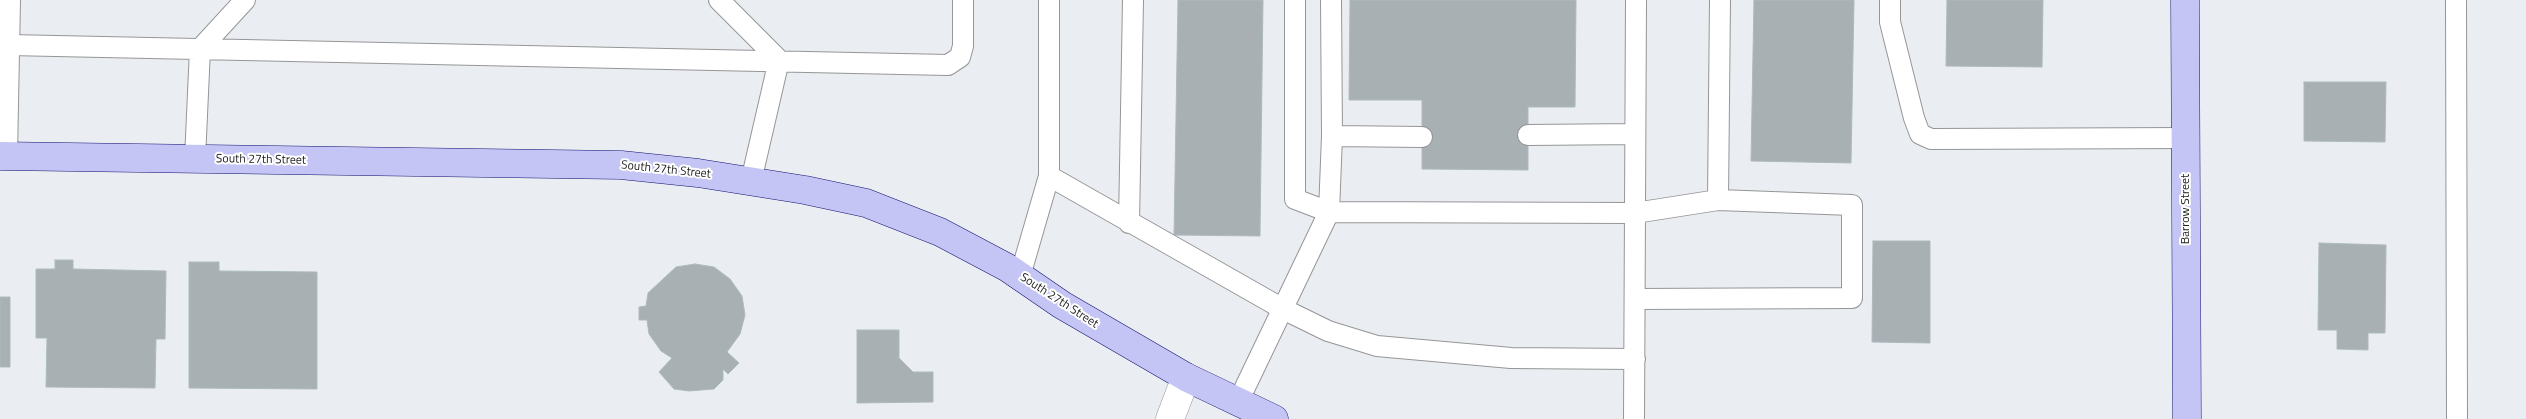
<!DOCTYPE html>
<html>
<head>
<meta charset="utf-8">
<style>
	body { margin:0 }
	canvas { display:block; background:#eaedf1 }
</style>
</head>
<body>
<canvas width="2526" height="419"></canvas>
<script>
const ctx = document.querySelector('canvas').getContext('2d');
ctx.lineJoin = 'round';
function fill(path, color) { ctx.fillStyle = color; ctx.fill(path, 'evenodd'); }
const poly = rows => new Path2D(rows.map(r => 'M' + r).join(''));
function strokePath(path, color, width, dash) { ctx.strokeStyle = color; ctx.lineWidth = width; ctx.lineCap = dash ? 'butt' : 'round'; ctx.setLineDash(dash || []); ctx.stroke(path); }
function write(font, color, halo, rows, align = 'center') {
  ctx.font = font + ' "Titillium Web",sans-serif'; ctx.lineWidth = 4; ctx.setLineDash([]); ctx.textBaseline = 'middle'; ctx.strokeStyle = halo; ctx.fillStyle = color; for (const [text, x, y, turn = 0] of rows) {
    ctx.save(); ctx.translate(x, y); ctx.rotate((+turn || 0) * Math.PI / 180); ctx.textAlign = isNaN(turn) ? turn : align; if (halo) ctx.strokeText(text, 0, 0); ctx.fillText(text, 0, 0); ctx.restore();
  }
}
const building = poly([
	[1178,0,1263,0,1260,236,1174,235,1178,0],
	[1350,0,1576,0,1575,107,1528,107,1528,170,1422,169,1422,100,1349,100,1350,0],
	[1754,0,1854,0,1851,163,1751,161,1754,0],
	[1947,0,2043,0,2042,67,1946,66,1947,0],
	[2304,82,2386,82,2385,142,2304,141,2304,82],
	[1873,241,1930,241,1930,343,1872,342,1873,241],
	[2319,243,2386,245,2385,333,2368,333,2368,350,2337,349,2337,330,2318,330,2319,243],
	[55,260,73,260,73,269,166,271,165,339,156,339,155,388,46,387,47,338,36,338,36,269,55,269,55,260],
	[189,262,219,262,219,271,317,272,317,389,189,388,189,262],
	[695,264,714,267,730,279,742,296,745,315,740,334,727,352,739,363,728,374,723,369,723,380,714,389,689,391,674,389,659,372,672,358,661,351,649,334,647,320,639,320,639,307,646,306,648,293,676,267,695,264],
	[0,297,10,297,10,367,0,367,0,297],
	[857,330,899,330,899,358,913,372,933,372,933,402,857,403,857,330]
]);
fill(building, '#a8b0b3');
strokePath(building, '#adbac1', 1);
const lane = poly([
	[719,0,779,60,751,181],
	[1049,0,1049,176,1283,309,1328,331,1377,346,1511,358,1635,359],
	[1295,0,1295,199,1329,212,1332,136,1422,137],
	[1331,0,1332,136],
	[1890,0,1890,22,1914,118,1920,134,1931,139,2186,138],
	[2456,0,2457,419],
	[9,45,948,65,960,57,963,46,963,0],
	[1528,135,1635,134],
	[7,156,10,0],
	[195,159,200,49,245,0],
	[1718,200,1720,0],
	[1129,223,1133,0],
	[1020,276,1049,176],
	[1238,402,1329,212,1635,213,1718,200,1852,205,1852,298,1635,299],
	[1634,419,1636,0]
]);
const street = poly([
	[1170,419,1186,377]
]);
const secondary = poly([
	[2185,0,2187,419],
	[0,156,621,165,698,173,805,190,866,203,940,232,1008,268,1062,305,1186,377,1274,419]
]);
strokePath(lane, '#969696', 22);
strokePath(street, '#969696', 29);
strokePath(secondary, '#141171', 29);
strokePath(lane, '#fff', 20);
strokePath(street, '#fff', 28);
strokePath(secondary, '#c4c5f4', 28);
write('12px', '#222', '#fff', [
	["South 27th Street",261,160,1],
	["South 27th Street",666,170,6],
	["Barrow Street",2186,209,-90],
	["South 27th Street",1059,301,33]
]);
</script>
</body>
</html>
